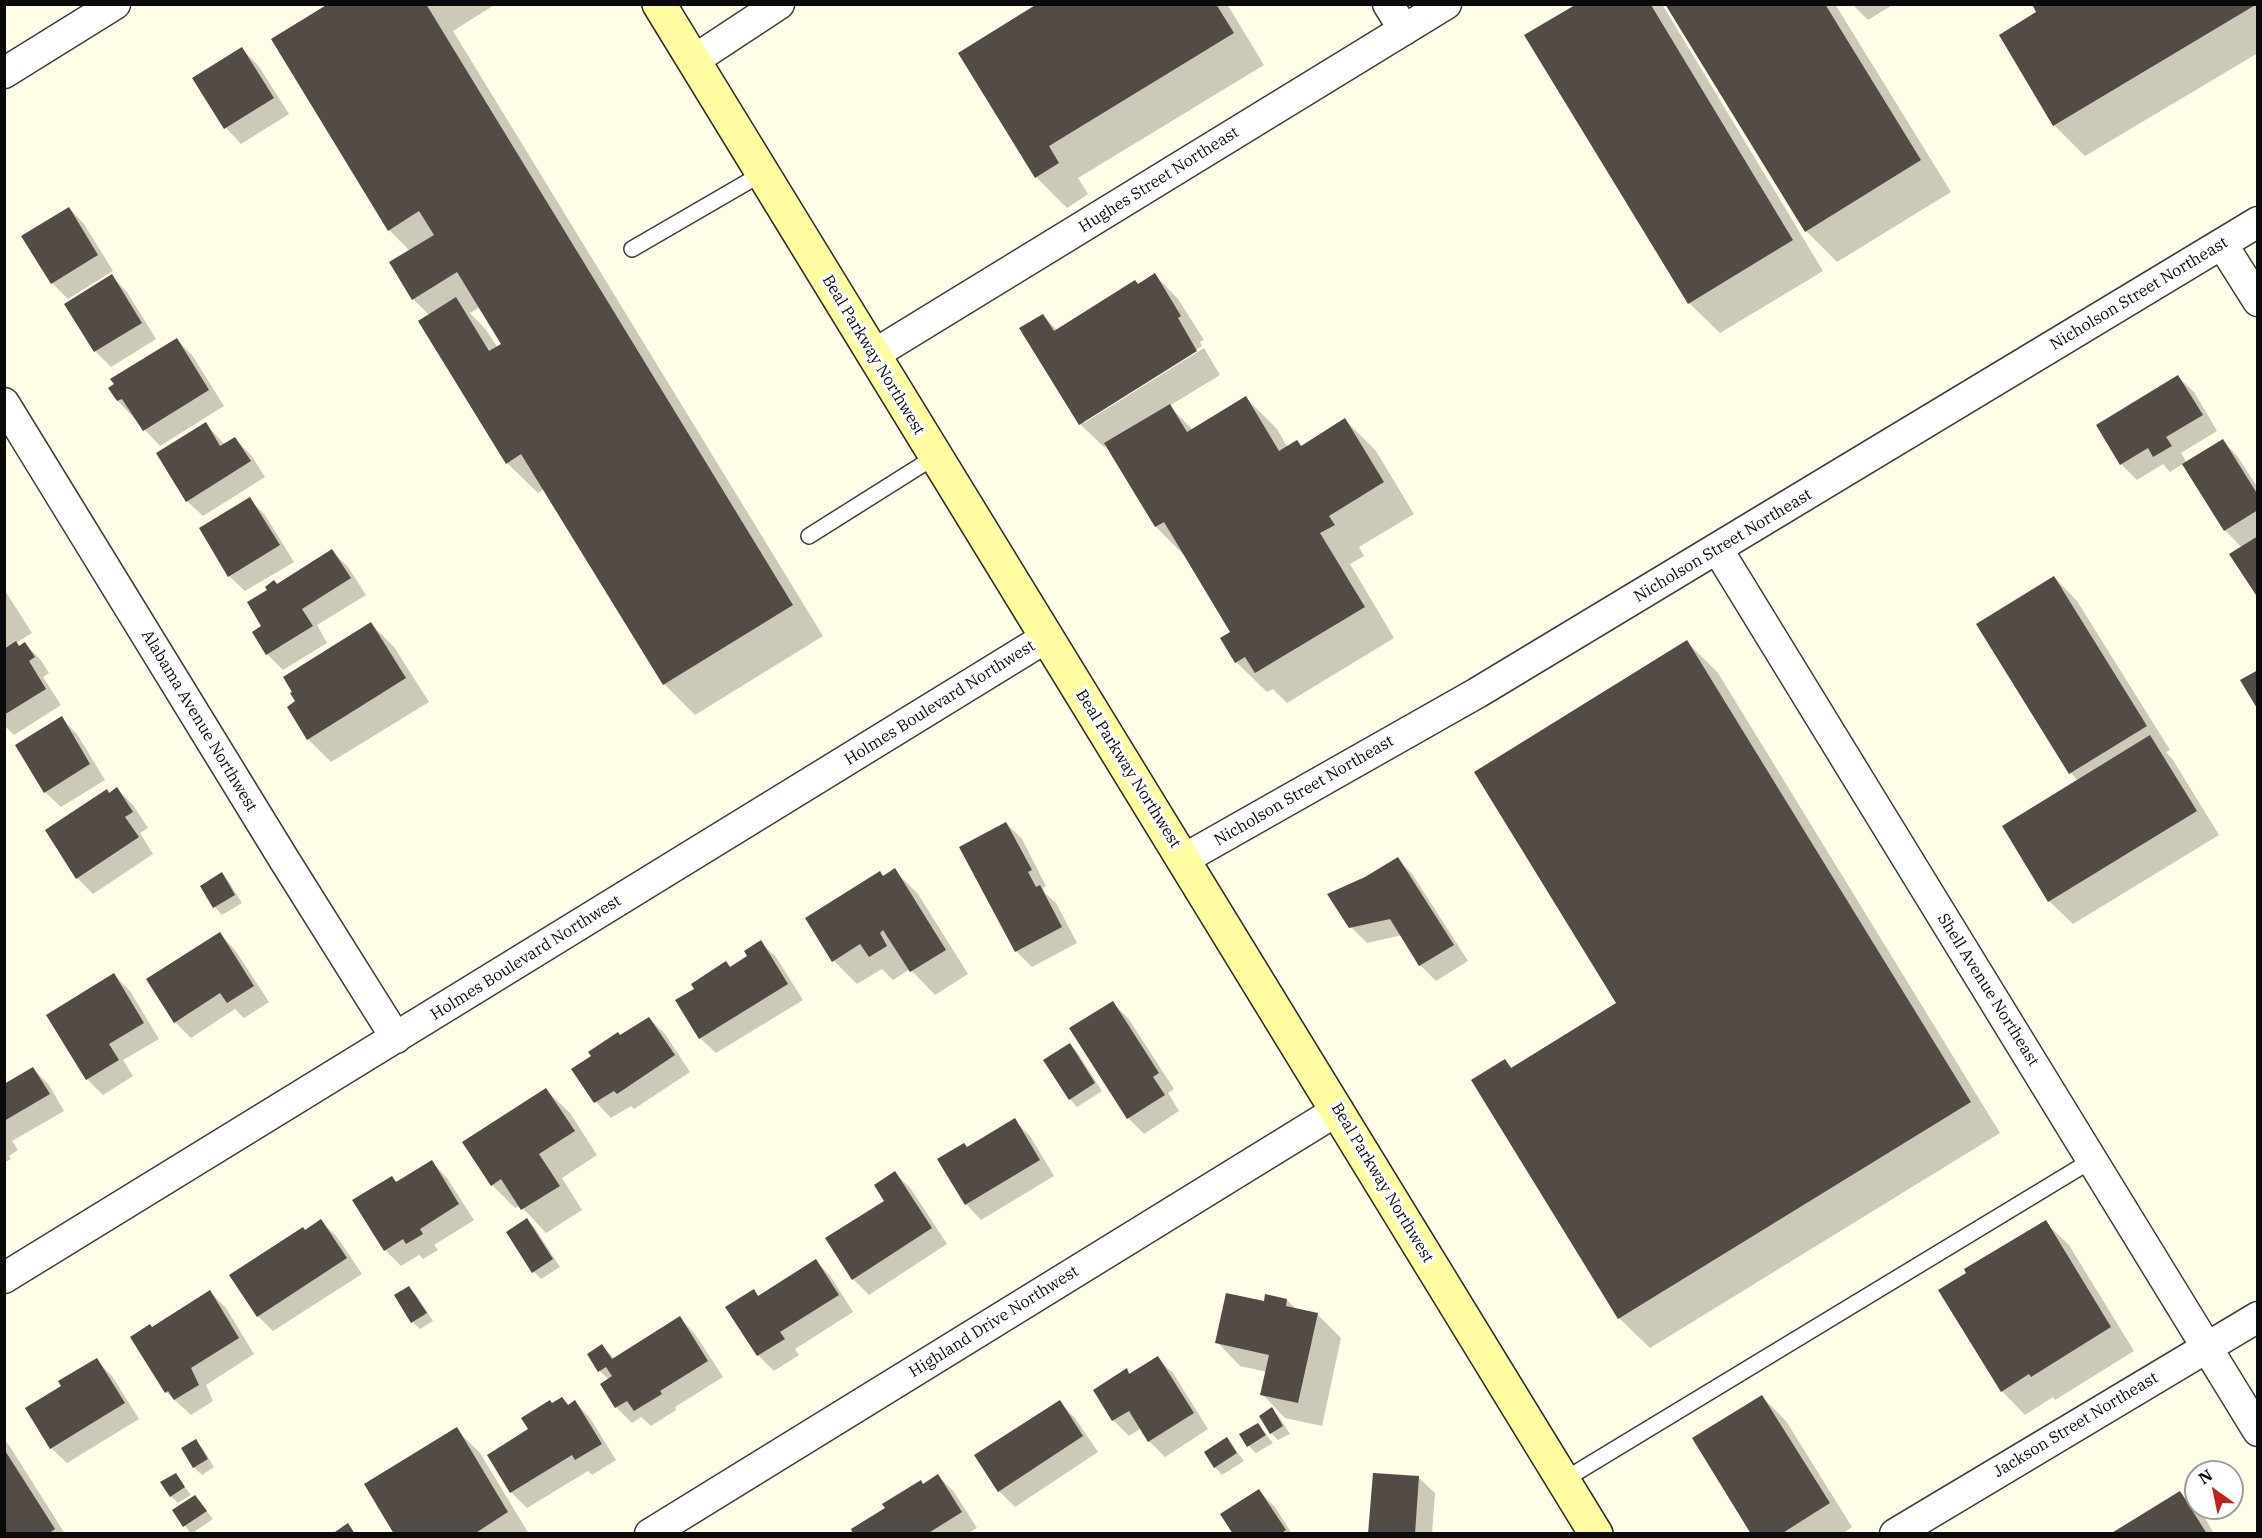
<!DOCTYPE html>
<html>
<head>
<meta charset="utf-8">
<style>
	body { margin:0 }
	#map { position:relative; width:2262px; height:1538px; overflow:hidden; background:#fffce7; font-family:"IBM Plex Serif",serif }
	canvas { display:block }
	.frame { position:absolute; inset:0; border:6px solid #0a0a0a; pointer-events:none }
	.north { position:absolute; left:2184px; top:1460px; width:60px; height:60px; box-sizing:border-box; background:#fff; border:2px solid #9d9d9d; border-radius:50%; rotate:327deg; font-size:16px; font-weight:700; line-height:24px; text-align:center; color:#0a0a0a }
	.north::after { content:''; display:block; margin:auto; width:21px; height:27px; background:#be231e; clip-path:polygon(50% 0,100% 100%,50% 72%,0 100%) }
</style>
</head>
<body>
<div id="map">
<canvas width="2262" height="1538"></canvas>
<div class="frame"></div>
<div class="north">N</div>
</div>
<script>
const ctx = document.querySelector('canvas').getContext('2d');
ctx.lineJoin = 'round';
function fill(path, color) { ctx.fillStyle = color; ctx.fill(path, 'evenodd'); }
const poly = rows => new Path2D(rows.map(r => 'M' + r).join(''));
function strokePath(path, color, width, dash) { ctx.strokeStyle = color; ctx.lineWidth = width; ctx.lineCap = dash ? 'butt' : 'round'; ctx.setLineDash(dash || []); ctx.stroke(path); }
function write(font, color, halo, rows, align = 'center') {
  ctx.font = font + ' "IBM Plex Serif",serif'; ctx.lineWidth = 6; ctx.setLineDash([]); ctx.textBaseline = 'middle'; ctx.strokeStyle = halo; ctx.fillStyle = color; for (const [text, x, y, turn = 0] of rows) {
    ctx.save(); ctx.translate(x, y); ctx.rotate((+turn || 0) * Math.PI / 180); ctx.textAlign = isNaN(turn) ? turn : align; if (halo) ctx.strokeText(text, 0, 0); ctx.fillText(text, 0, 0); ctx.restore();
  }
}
fill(poly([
	[331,4,496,4,453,31,823,636,695,715,664,684,544,489,538,493,507,463,429,315,413,299,410,251,389,230],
	[480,307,503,345,498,348,486,330,470,313],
	[1040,4,1227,4,1264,65,1078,178,1088,194,1067,208,1036,177],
	[1577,4,1662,4,1823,271,1720,333,1689,303,1527,35],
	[1667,4,1835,4,1951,192,1837,262,1806,231],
	[1852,4,1894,4,1868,20],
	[2034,4,2258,4,2258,53,2085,156,2054,125,2039,13],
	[242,49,258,65,289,114,241,144,226,128],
	[69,208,84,224,113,271,68,299,52,283],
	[1155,275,1178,299,1204,340,1200,342,1202,346,1084,420,1084,423,1204,348,1220,375,1169,406,1193,430,1246,398,1277,429,1288,448,1301,447,1345,420,1376,451,1414,514,1359,547,1364,556,1350,564,1394,638,1287,703,1273,689,1267,692,1236,662,1232,632,1187,558,1156,527,1107,445,1104,447,1080,424,1043,316,1057,330],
	[111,276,127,292,156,339,111,367,95,351,66,304],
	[177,340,192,355,224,406,160,446,118,401,110,388],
	[2178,377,2194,392,2217,431,2181,453,2187,463,2223,441,2238,457,2258,488,2258,595,2242,548,2225,530,2184,463,2170,472,2163,464,2137,480,2121,464,2098,426],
	[206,424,225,445,235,439,251,455,265,477,203,516,187,501],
	[249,499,265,515,294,562,245,591,229,576],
	[332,551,348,567,366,595,317,625,327,643,283,670,267,654,254,633,264,626,277,585],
	[2054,577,2077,601,2170,750,2166,752,2173,760,2219,835,2073,924,2049,901,2078,781,2071,773,1978,624],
	[4,589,32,633,16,643,19,647,25,644,40,659,49,673,43,677,61,705,14,735,4,725],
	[371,624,394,647,429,702,331,762,308,739,295,692],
	[1687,642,1718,673,2000,1133,1650,1348,1619,1318,1505,1061,1513,1069,1618,1004],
	[61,718,77,734,105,780,61,807,45,792],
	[117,789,133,805,148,828,140,833,153,854,93,894,77,878,110,794],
	[1006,823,1022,839,1046,886,1043,888,1045,893,1056,903,1077,943,1032,967,1016,951,961,847],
	[1398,859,1413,875,1468,961,1436,981,1420,965,1402,935,1367,943,1351,927],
	[894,870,918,894,968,974,935,995,910,969,893,980,882,969,857,984,834,961,884,877],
	[222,874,229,882,242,903,222,915,215,907,202,887],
	[220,934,235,950,269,1002,244,1018,235,1009,191,1038,175,1022],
	[760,942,776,957,803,1000,716,1053,700,1038,731,968,749,956],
	[114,975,130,991,159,1039,123,1060,133,1076,103,1095,87,1079],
	[1112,1003,1128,1018,1174,1089,1168,1093,1179,1111,1144,1134,1128,1118],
	[649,1018,665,1034,690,1072,634,1109,631,1106,611,1118,596,1102,573,1069],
	[1070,1045,1077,1052,1102,1091,1077,1107,1070,1099],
	[33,1069,49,1085,64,1111,12,1141,18,1150,9,1156,11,1159,4,1163,4,1086],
	[546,1090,570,1113,597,1155,562,1178,582,1210,546,1233,520,1205,515,1208,492,1185],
	[1014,1120,1030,1136,1054,1176,981,1220,966,1204,968,1149],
	[432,1162,447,1178,474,1220,434,1245,438,1250,423,1259,419,1255,401,1266,385,1250,354,1201,392,1178,398,1183],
	[895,1173,911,1189,947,1244,869,1295,853,1279,886,1202],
	[527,1220,534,1227,560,1267,541,1279,534,1272],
	[321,1221,337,1237,362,1274,273,1331,258,1316,305,1231],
	[2045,1222,2069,1245,2134,1351,2055,1400,2053,1397,2025,1415,2002,1391],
	[816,1261,831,1277,853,1312,795,1349,799,1355,774,1371,758,1355,754,1291,759,1297],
	[409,1288,416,1295,433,1321,420,1329,413,1322],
	[210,1292,226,1308,254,1354,206,1385,213,1401,191,1415,166,1392,152,1328],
	[1287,1300,1296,1309,1317,1314,1341,1338,1322,1426,1285,1418,1262,1394,1267,1372,1240,1366,1217,1342,1265,1303],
	[680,1318,695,1334,723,1377,675,1407,676,1410,651,1426,641,1417,632,1423,616,1407,609,1380,600,1371,589,1354,602,1346,615,1359],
	[1157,1358,1173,1373,1208,1429,1165,1457,1149,1441,1141,1428,1129,1436,1113,1420,1126,1370,1131,1374],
	[96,1360,112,1376,139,1419,67,1463,51,1448],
	[1762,1397,1786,1421,1852,1527,1842,1534,1753,1534],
	[562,1398,569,1406,575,1402,590,1418,616,1460,592,1475,588,1471,527,1508,511,1492,530,1430,553,1404],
	[1059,1402,1075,1418,1098,1452,1015,1507,999,1491],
	[1272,1409,1279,1417,1290,1434,1278,1440,1271,1433],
	[1258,1425,1273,1443,1256,1453,1249,1446],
	[456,1429,480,1453,529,1534,396,1534],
	[1227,1439,1244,1461,1222,1475,1215,1467],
	[4,1440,9,1445,65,1534,4,1534],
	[195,1441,203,1449,214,1467,202,1475,194,1467],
	[175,1475,191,1495,178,1503,171,1496],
	[938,1476,954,1492,977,1528,967,1534,855,1534],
	[1419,1478,1435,1493,1432,1534,1369,1534],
	[1259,1491,1275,1507,1292,1534,1234,1534],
	[2180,1493,2204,1516,2214,1534,2113,1534],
	[195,1497,213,1519,191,1534,174,1510]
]), '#0003');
fill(poly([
	[328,4,426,4,793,605,663,685,521,454,506,464,418,321,456,297,489,351,501,344,457,272,412,300,389,262,434,235,419,211,388,231,271,39],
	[1037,4,1216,4,1234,33,1049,146,1059,163,1035,178,958,53],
	[1665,4,1825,4,1921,160,1805,232],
	[2032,4,2257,4,2053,126,1999,35,2036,12],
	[1575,5,1651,5,1793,240,1688,304,1524,35],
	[242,47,274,98,224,129,192,78],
	[69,207,98,255,51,284,21,236],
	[1155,273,1181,316,1178,318,1197,351,1079,425,1019,328,1043,314,1054,331,1135,280,1138,284],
	[112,274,142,323,94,352,64,304],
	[177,338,209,390,143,431,122,399,117,401,108,388,114,384,110,379],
	[2178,375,2203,415,2166,437,2172,446,2153,457,2148,448,2120,465,2096,425],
	[1246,396,1279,451,1297,440,1301,446,1345,418,1384,482,1329,516,1335,525,1320,533,1365,607,1255,673,1245,657,1235,663,1220,638,1230,632,1164,522,1155,527,1104,443,1170,404,1187,432],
	[206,422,220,446,235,437,251,461,186,502,156,453],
	[2223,439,2258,495,2258,510,2224,531,2182,464],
	[250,497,280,545,228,577,199,528],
	[2258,536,2258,598,2229,554],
	[332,549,351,578,302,609,313,626,266,655,252,632,261,626,247,602,267,590,265,587,274,580,277,584],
	[2054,576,2147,726,2069,774,1976,624],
	[371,622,406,678,307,740,287,707,295,701,290,693,292,692,283,677],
	[1687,640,1971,1102,1618,1319,1471,1080,1505,1059,1511,1068,1616,1003,1474,772],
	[16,641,19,646,25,642,35,657,29,661,46,689,4,715,4,649],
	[2258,670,2258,710,2240,680],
	[62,716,90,764,44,793,15,745],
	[2150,735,2197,811,2048,902,2002,826],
	[117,787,133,812,125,817,139,837,76,879,45,830,107,789,109,793],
	[1006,822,1032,870,1028,872,1036,887,1040,885,1062,927,1015,952,959,847],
	[1398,857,1454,945,1419,966,1390,919,1349,928,1327,894,1365,877],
	[895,868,946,950,910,972,883,930,880,933,887,946,869,957,860,944,832,962,805,918,880,871,883,876],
	[222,872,235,895,213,908,200,886],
	[220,932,254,986,227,1003,220,993,174,1023,146,979],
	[761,940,788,984,699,1039,675,1000,694,989,691,984,726,961,730,967,747,956,744,951],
	[114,973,144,1023,109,1044,119,1060,86,1080,46,1015],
	[1113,1001,1159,1073,1153,1077,1165,1095,1127,1119,1069,1028],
	[649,1017,675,1055,617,1094,614,1091,594,1103,571,1069,591,1056,588,1052,618,1032,620,1035],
	[1070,1043,1095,1083,1069,1100,1043,1060],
	[33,1067,50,1094,4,1121,4,1084],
	[546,1088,575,1131,539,1154,560,1186,521,1210,501,1179,491,1186,462,1142],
	[1015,1118,1040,1160,965,1205,937,1159,964,1143,967,1147],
	[432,1160,459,1204,420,1229,423,1234,406,1244,403,1239,384,1251,352,1200,392,1176,396,1182],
	[895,1171,932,1228,852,1280,825,1238,884,1201,874,1185],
	[527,1218,553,1259,532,1273,506,1232],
	[321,1219,347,1258,257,1317,229,1275,303,1227,305,1230],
	[2046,1220,2111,1327,2031,1377,2029,1374,2001,1392,1938,1290,1966,1273,1964,1269],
	[816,1259,839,1295,780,1332,785,1339,757,1356,725,1307,754,1289,758,1296],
	[409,1286,427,1313,411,1323,394,1295],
	[210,1290,239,1338,191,1368,199,1385,174,1400,168,1391,165,1393,130,1337,150,1324,152,1327],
	[1226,1293,1264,1301,1265,1294,1287,1299,1286,1306,1318,1313,1298,1403,1260,1395,1269,1355,1215,1343],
	[680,1316,708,1361,660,1391,662,1394,634,1411,627,1401,615,1408,600,1384,612,1376,606,1367,598,1372,587,1354,602,1344,612,1359],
	[1158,1356,1194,1413,1148,1442,1129,1411,1112,1421,1093,1390,1127,1368,1129,1374],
	[97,1358,125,1403,50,1449,25,1408,61,1386,58,1381],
	[1762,1395,1830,1503,1781,1534,1751,1534,1692,1438],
	[562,1397,568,1405,575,1400,602,1444,575,1460,572,1455,510,1493,487,1455,528,1429,521,1418,550,1400,552,1403],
	[1060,1400,1083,1436,998,1492,974,1455],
	[1272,1407,1283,1426,1270,1434,1259,1416],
	[1258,1423,1266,1435,1247,1447,1239,1434],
	[457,1427,508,1512,474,1534,394,1534,364,1484],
	[1227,1437,1237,1453,1214,1468,1204,1452],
	[196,1439,208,1459,193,1468,181,1448],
	[4,1449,55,1529,48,1534,4,1534],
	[176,1473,185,1487,170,1497,160,1482],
	[1373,1473,1419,1476,1415,1534,1368,1534],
	[938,1474,962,1512,927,1534,853,1534,851,1529,885,1508,882,1504,921,1480,923,1484],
	[1259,1489,1286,1530,1280,1534,1233,1534,1220,1514],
	[2180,1491,2207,1534,2110,1534],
	[195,1495,207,1511,183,1527,172,1510],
	[348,1523,355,1534,332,1534]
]), '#534c46');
const lane = poly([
	[632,249,763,173],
	[809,536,936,456],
	[1564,1480,2092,1160]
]);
const street = poly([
	[1388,4,1404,30],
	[694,60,779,4],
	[4,73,115,4],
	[2222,244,2258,301],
	[873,355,1446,4],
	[4,403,285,861,396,1038],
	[1718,550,2258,1431],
	[1184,859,1477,693,2258,222],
	[4,1278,1047,637],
	[650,1534,1338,1110],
	[1895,1534,2258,1317]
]);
const secondary = poly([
	[659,4,1596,1534]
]);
strokePath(lane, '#3d3d3d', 18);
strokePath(street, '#3d3d3d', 33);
strokePath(secondary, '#2c2c2c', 36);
strokePath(lane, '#fff', 15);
strokePath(street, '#fff', 30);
strokePath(secondary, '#fffca2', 33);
write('16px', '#0a0a0a', '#fff', [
	["Hughes Street Northeast",1159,180,-32],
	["Nicholson Street Northeast",2139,294,-31],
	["Beal Parkway Northwest",873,355,59],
	["Nicholson Street Northeast",1723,546,-31],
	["Holmes Boulevard Northwest",940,703,-32],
	["Alabama Avenue Northwest",199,721,59],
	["Beal Parkway Northwest",1128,769,58],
	["Nicholson Street Northeast",1304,791,-30],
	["Holmes Boulevard Northwest",526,958,-32],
	["Shell Avenue Northeast",1988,990,58],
	["Beal Parkway Northwest",1382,1183,59],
	["Highland Drive Northwest",994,1322,-32],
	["Jackson Street Northeast",2076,1425,-31]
]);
</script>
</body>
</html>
